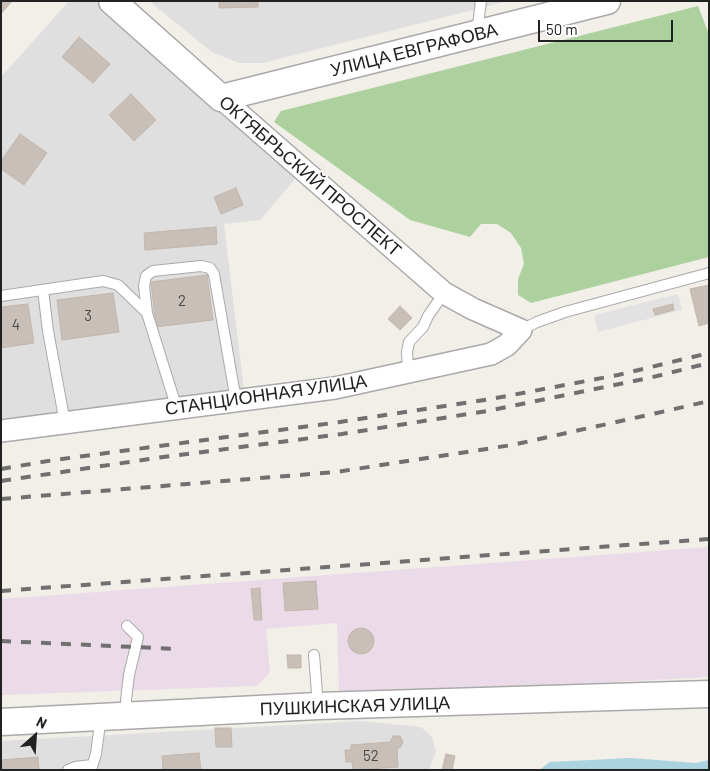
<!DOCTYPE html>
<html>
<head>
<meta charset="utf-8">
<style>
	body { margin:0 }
	#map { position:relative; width:710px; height:771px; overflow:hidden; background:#f2efe9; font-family:Barlow,sans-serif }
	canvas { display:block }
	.frame { position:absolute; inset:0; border:2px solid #222; pointer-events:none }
	.north { position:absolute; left:10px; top:711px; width:50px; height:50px; -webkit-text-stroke:4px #fff; paint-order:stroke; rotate:26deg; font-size:14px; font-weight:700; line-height:20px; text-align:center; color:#222 }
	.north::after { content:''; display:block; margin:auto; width:18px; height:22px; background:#222; clip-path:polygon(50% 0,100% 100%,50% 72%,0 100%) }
	.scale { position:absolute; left:538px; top:20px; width:135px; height:22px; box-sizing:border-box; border:2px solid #222; border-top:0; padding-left:6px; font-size:15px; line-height:18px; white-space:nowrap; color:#222; -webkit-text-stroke:4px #fff; paint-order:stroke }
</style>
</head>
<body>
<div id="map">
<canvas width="710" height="771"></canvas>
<div class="frame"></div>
<div class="north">N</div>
<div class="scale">50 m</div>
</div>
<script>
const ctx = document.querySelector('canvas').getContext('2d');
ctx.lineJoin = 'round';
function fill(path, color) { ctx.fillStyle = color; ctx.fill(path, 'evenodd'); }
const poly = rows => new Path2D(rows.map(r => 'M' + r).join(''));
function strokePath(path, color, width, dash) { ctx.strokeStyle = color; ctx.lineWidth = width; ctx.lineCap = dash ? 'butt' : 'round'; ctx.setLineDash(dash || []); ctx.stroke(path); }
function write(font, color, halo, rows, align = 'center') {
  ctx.font = font + ' Barlow,sans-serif'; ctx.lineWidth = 4; ctx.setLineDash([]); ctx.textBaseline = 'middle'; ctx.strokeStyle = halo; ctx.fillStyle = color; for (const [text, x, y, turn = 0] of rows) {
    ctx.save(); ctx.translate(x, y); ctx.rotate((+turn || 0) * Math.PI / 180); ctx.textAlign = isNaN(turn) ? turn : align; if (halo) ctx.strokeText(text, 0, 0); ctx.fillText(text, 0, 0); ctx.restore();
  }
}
fill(poly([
	[69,1,94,1,298,176,260,220,224,224,244,391,1,424,1,77],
	[149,1,508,1,263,63,239,63,212,52],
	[361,721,421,727,432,737,436,751,429,770,1,770,1,741]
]), '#e0dfdf');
fill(poly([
	[709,547,709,677,523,687,339,691,337,623,266,629,270,672,257,686,1,695,1,599]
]), '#ebdbe8');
fill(poly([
	[698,6,709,34,709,257,531,303,518,295,518,279,524,264,521,248,511,233,497,224,481,224,470,237,410,220,274,122,281,111]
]), '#add19e');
fill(poly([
	[678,294,682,310,598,332,594,315]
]), '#e2e2e2');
fill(poly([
	[631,758,695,763,709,760,709,770,539,770,550,762]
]), '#aad3df');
const building = poly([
	[1,1,12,1,1,14,1,1],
	[219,1,258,1,258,7,219,8,219,1],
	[79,37,110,64,93,83,62,57,79,37],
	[131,94,156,120,134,141,109,115,131,94],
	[20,134,47,153,24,185,1,169,1,161,20,134],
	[236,188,243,205,221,214,214,197,236,188],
	[216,227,217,244,145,250,144,233,216,227],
	[207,275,213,320,156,327,151,282,207,275],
	[709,285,709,323,699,326,690,289,709,285],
	[113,293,119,332,62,340,57,300,113,293],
	[28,304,34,343,1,348,1,307,28,304],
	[673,304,674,310,655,315,653,309,673,304],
	[400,306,412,318,400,330,388,319,400,306],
	[316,581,318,609,285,611,283,583,316,581],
	[260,588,262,620,254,620,251,589,260,588],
	'348 641a13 13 0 1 1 26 0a13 13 0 1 1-26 0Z',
	[287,655,301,655,301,668,288,668,287,655],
	[215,728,231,728,232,747,216,747,215,728],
	[393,736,400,736,403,742,400,748,397,748,398,767,353,770,352,762,346,762,345,750,351,750,351,745,390,742,393,736],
	[199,753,201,770,163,770,162,756,199,753],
	[446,754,455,756,452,770,442,770,446,754],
	[38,757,39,770,1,770,1,760,38,757]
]);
fill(building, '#c7bfb8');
strokePath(building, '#c4b6ab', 1);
const service = poly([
	[477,33,481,1],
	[43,290,48,331,65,423],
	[1,296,103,281,118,285,147,313],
	[521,330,537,322,565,312,709,273],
	[408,372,407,352,409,342,423,327,428,316,444,293],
	[177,409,147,313,144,286,146,276,153,271,201,266,210,268,214,274,236,401],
	[127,626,138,637,129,675,126,700,127,715],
	[314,655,318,706],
	[68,770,75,767,92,765],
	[91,770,96,754,99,731,99,718]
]);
const minor = poly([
	[1,431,335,388,491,354,507,345,521,330,473,309,444,293,221,98]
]);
const tertiary = poly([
	[112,1,221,98,607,1],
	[1,722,318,706,709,694]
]);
strokePath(service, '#a9a9a9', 12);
strokePath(minor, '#a9a9a9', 24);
strokePath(tertiary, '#a9a9a9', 29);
strokePath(service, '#fff', 10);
strokePath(minor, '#fff', 21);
strokePath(tertiary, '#fff', 26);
strokePath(poly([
	[1,469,54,460,340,422,491,399,618,375,709,353],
	[1,481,156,458,342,434,487,411,649,378,709,363],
	[1,499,336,472,512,445,657,413,709,401],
	[1,591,709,539],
	[1,641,178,649]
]), '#707070', 4, [10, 10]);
write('15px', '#4b4948', null, [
	["2",182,301],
	["3",88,316],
	["4",16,325],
	["52",371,756]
]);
write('18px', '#222', '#fff', [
	["УЛИЦА ЕВГРАФОВА",414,50,-14],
	["ОКТЯБРЬСКИЙ ПРОСПЕКТ",310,176,41],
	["СТАНЦИОННАЯ УЛИЦА",266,395,-8],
	["ПУШКИНСКАЯ УЛИЦА",355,706,-2]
]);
</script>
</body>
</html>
